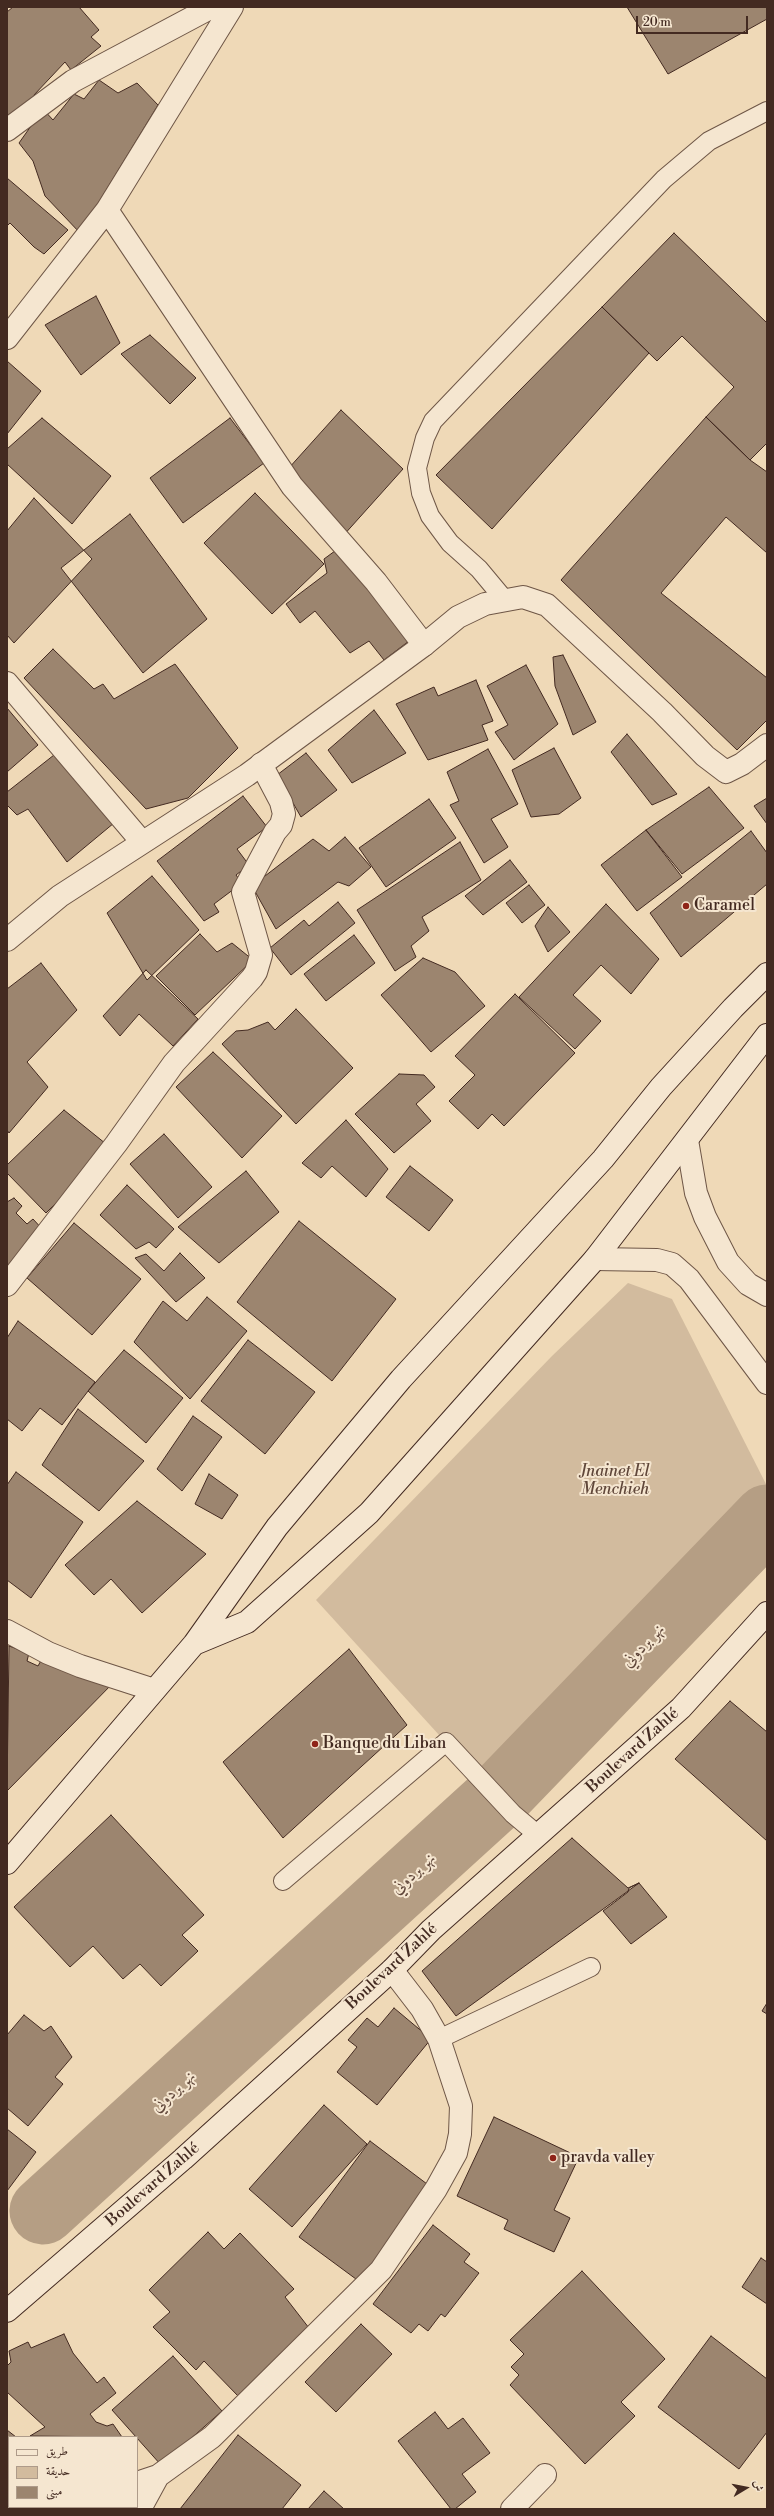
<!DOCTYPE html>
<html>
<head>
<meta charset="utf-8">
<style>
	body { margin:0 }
	#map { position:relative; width:774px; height:2516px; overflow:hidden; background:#efd9b7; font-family:"Libre Bodoni",Amiri,serif }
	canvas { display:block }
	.frame { position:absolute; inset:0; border:8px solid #432a21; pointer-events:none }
	.legend { position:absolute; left:8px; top:2436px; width:130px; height:72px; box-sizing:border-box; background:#f5e6d0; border:1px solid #ae9b8a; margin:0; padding:5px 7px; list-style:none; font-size:12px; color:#432a21 }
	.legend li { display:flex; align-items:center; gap:8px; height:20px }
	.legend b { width:20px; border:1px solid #ae9b8a }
	.north { position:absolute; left:726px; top:2468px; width:40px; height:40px; -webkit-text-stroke:3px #f5e6d0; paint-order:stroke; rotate:80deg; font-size:11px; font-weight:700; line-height:16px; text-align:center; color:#432a21 }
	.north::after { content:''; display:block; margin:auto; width:14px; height:18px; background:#432a21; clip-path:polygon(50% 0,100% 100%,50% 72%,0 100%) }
	.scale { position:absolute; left:636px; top:16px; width:112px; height:18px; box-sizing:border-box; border:2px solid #432a21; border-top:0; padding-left:5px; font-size:12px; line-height:14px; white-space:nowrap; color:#432a21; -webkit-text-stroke:3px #f5e6d0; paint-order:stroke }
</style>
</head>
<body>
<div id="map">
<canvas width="774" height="2516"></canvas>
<div class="frame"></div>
<ul class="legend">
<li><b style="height:5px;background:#f5e6d0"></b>طريق</li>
<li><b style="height:11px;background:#d2bb9e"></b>حديقة</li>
<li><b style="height:11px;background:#9c856f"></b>مبنى</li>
</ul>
<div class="north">ش</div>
<div class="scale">20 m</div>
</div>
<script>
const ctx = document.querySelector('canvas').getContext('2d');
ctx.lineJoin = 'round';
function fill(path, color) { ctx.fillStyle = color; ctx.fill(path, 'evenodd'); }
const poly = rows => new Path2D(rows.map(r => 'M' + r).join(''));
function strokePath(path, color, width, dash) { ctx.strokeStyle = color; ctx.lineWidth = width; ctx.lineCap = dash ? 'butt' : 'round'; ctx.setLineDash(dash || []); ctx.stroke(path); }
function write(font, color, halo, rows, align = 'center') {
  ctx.font = font + ' "Libre Bodoni",Amiri,serif'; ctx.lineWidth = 4; ctx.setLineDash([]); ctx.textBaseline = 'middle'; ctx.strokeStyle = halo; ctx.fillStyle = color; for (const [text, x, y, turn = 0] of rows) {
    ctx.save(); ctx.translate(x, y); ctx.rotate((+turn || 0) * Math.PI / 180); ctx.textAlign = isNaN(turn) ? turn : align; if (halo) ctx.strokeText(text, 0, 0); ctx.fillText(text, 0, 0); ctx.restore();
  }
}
fill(poly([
	[628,1283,672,1299,767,1486,767,1523,481,1781,316,1600,552,1356]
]), '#d2bb9e');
strokePath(poly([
	[43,2211,500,1795,767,1518]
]), '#b59e84', 67);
const building = poly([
	[13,7,79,7,99,30,91,37,101,46,71,70,65,62,34,95,37,102,7,130,7,12,13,7],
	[627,7,767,7,767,19,668,74,627,7],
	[99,80,118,93,137,83,158,105,80,233,45,196,33,161,19,143,43,109,53,120,74,94,84,99,99,80],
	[7,178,68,230,44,254,34,247,10,223,7,226,7,178],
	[674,233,767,323,767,443,750,460,706,417,734,387,682,336,657,361,602,307,674,233],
	[96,296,120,343,81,375,45,325,96,296],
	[602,307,649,353,492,529,436,475,602,307],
	[150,335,196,378,170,404,121,354,150,335],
	[7,361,41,391,7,434,7,361],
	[341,410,403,469,342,537,288,469,341,410],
	[706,417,750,460,767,472,767,553,726,517,661,593,767,678,767,720,737,750,561,580,706,417],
	[42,418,111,476,72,524,7,464,7,449,42,418],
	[230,418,264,463,183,523,150,478,230,418],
	[255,493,324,564,272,614,204,543,255,493],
	[34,498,92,559,14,643,7,635,7,531,34,498],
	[130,514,207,619,143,673,61,568,130,514],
	[339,548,409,641,384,660,369,641,350,653,315,611,300,623,286,604,327,573,324,559,339,548],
	[53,649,94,689,103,684,114,699,175,664,238,748,188,798,146,809,24,678,53,649],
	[563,655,596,722,573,735,555,686,553,657,563,655],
	[526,665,558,724,514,760,495,732,508,725,487,686,526,665],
	[476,680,493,721,482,725,488,740,428,760,396,704,434,687,438,696,476,680],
	[7,708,38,745,7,772,7,708],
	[374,710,406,753,352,783,328,750,374,710],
	[627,734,677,794,652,805,611,752,627,734],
	[554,748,581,798,559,814,531,817,512,770,554,748],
	[488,749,518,804,491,819,508,847,484,863,450,805,459,801,447,772,488,749],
	[306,753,337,790,301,817,277,775,306,753],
	[54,755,114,823,67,862,28,809,17,815,7,805,7,792,54,755],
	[709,787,744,828,682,874,646,830,709,787],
	[243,796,267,827,237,849,249,865,236,875,242,883,214,904,219,912,204,921,157,861,243,796],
	[767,798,767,824,754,806,767,798],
	[429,799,456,838,386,887,359,848,429,799],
	[646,830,682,877,637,911,601,865,646,830],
	[751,831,767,853,767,884,681,957,650,913,751,831],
	[345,837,371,867,349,886,338,882,276,929,252,886,313,839,329,851,345,837],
	[460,842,481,880,422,917,429,931,411,946,416,957,395,971,357,910,460,842],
	[510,860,527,882,483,915,465,896,510,860],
	[152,876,199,930,147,980,107,913,152,876],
	[529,885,545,905,522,923,506,903,529,885],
	[338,902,355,923,291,975,270,948,304,920,309,926,338,902],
	[606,904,659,959,631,994,601,965,573,995,601,1021,575,1049,519,997,606,904],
	[548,907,570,932,548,952,535,926,548,907],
	[200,934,217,952,232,943,253,960,195,1015,156,976,200,934],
	[354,935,375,963,326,1001,304,974,354,935],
	[423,958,455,972,485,1006,431,1052,381,995,423,958],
	[41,963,77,1010,27,1062,48,1087,9,1133,7,1130,7,989,41,963],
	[146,970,198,1019,173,1046,139,1014,120,1036,103,1016,146,970],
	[515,994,575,1053,504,1126,492,1114,478,1129,449,1101,475,1075,455,1056,515,994],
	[296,1009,353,1068,296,1124,222,1044,236,1031,248,1030,268,1022,275,1030,296,1009],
	[213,1052,282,1116,242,1158,176,1087,213,1052],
	[399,1074,424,1075,435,1087,416,1104,431,1121,394,1153,355,1114,399,1074],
	[64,1110,111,1148,46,1213,7,1173,7,1165,64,1110],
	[346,1120,388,1169,366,1197,332,1166,321,1178,302,1163,346,1120],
	[164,1134,212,1187,178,1218,130,1164,164,1134],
	[410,1166,453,1200,429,1231,386,1197,410,1166],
	[246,1171,279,1212,219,1263,178,1227,246,1171],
	[127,1185,174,1229,156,1248,149,1242,136,1249,100,1215,127,1185],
	[14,1198,22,1206,16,1213,27,1224,33,1219,44,1231,7,1267,7,1202,14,1198],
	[299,1221,396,1299,332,1381,237,1302,299,1221],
	[74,1223,141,1279,92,1335,27,1278,74,1223],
	[180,1253,205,1278,176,1302,135,1258,146,1254,164,1271,180,1253],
	[207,1297,247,1331,190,1399,134,1342,163,1301,187,1321,207,1297],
	[18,1321,95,1382,62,1425,40,1408,22,1431,7,1419,7,1338,18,1321],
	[248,1340,315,1392,265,1454,201,1401,248,1340],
	[124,1350,183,1398,146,1443,88,1391,124,1350],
	[78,1409,144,1461,99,1511,42,1465,78,1409],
	[193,1416,222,1437,182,1491,157,1469,193,1416],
	[16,1472,83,1522,31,1598,7,1580,7,1485,16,1472],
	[209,1474,238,1495,222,1519,195,1504,209,1474],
	[137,1501,206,1554,142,1613,111,1579,94,1595,65,1565,137,1501],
	[9,1646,29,1653,27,1661,38,1666,43,1657,60,1660,58,1669,116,1680,7,1791,9,1646],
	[349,1649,407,1725,283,1838,223,1762,349,1649],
	[730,1701,767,1732,767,1841,675,1759,730,1701],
	[111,1815,204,1915,182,1935,198,1951,161,1986,140,1964,123,1979,93,1946,70,1967,14,1907,111,1815],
	[572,1838,628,1888,639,1883,456,2016,422,1971,572,1838],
	[639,1883,667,1917,631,1944,603,1911,628,1892,629,1888,639,1883],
	[767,2003,767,2014,762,2011,767,2003],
	[394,2008,431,2039,377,2105,337,2072,357,2047,348,2040,367,2018,378,2027,394,2008],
	[24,2015,44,2031,51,2026,72,2057,55,2077,63,2084,28,2126,7,2108,7,2035,24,2015],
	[324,2105,367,2144,292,2227,249,2189,324,2105],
	[494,2117,579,2157,554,2210,570,2218,554,2252,504,2229,508,2220,457,2196,494,2117],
	[7,2129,36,2152,7,2191,7,2129],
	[370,2141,431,2187,360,2282,299,2237,370,2141],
	[433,2225,470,2254,464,2262,479,2273,445,2317,441,2314,428,2331,419,2324,411,2333,373,2304,433,2225],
	[208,2232,224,2249,240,2233,294,2289,285,2297,309,2328,239,2397,204,2361,196,2370,153,2327,170,2312,149,2290,208,2232],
	[761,2258,767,2262,767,2304,742,2287,761,2258],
	[582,2271,665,2359,621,2402,635,2416,585,2464,510,2385,519,2375,511,2367,524,2354,510,2340,582,2271],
	[361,2324,392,2354,336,2412,305,2382,361,2324],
	[64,2334,73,2353,97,2383,104,2377,116,2393,90,2414,96,2422,107,2426,113,2424,122,2437,30,2436,45,2427,7,2392,7,2366,11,2362,9,2351,28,2342,31,2348,64,2334],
	[711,2336,767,2379,767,2432,739,2469,658,2407,711,2336],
	[173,2356,222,2411,161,2465,112,2410,173,2356],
	[435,2412,448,2429,463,2418,490,2453,462,2474,476,2492,455,2509,451,2509,398,2441,435,2412],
	[7,2430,16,2437,9,2437,9,2507,49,2507,47,2509,7,2509,7,2430],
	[238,2435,301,2485,282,2509,180,2509,238,2435],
	[324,2491,344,2509,308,2509,324,2491]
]);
fill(building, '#9c856f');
strokePath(building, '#432a21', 1);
const service = poly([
	[504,599,479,569,450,543,430,516,421,493,417,468,425,438,433,421,664,179,709,141,767,111],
	[283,1881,446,1742,513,1814,538,1835],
	[439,2039,591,1967]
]);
const minor = poly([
	[7,130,73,81,212,7],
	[107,210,292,486,376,582,424,645],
	[7,338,107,210,232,7],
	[7,683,142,842],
	[7,1285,116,1144,174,1063,252,978,256,972,261,955,243,892,275,832,281,825,284,814,281,802,261,764],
	[7,1631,48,1653,80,1666,154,1690],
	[137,2483,158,2476,212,2437,381,2270,436,2189,456,2153,460,2134,461,2106,439,2039,422,2009,392,1970],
	[75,2509,79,2507],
	[140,2509,158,2476],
	[512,2509,545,2475]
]);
const tertiary = poly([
	[7,940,60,896,247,775,424,645,458,617,485,604,523,597,547,605,662,712,705,756,726,772,742,764,767,745],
	[687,1140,696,1193,705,1217,728,1262,748,1284,767,1295],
	[595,1259,657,1260,672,1264,689,1279,767,1383]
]);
const secondary = poly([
	[194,1644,247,1622,369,1513,595,1259,767,1035],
	[7,1863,194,1644,277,1527,401,1379,603,1159,661,1087,733,1008,767,974],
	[7,2311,183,2159,392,1970,431,1930,681,1708,767,1613]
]);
strokePath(service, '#6e5646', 20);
strokePath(minor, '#6e5646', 24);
strokePath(tertiary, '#6e5646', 24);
strokePath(secondary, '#432a21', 24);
strokePath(service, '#f5e6d0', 18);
strokePath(minor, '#f5e6d0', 22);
strokePath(tertiary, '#f5e6d0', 22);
strokePath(secondary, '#f5e6d0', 22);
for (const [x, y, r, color] of [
	[686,906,4,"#8f2418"],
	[315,1744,4,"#8f2418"],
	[553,2158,4,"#8f2418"]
]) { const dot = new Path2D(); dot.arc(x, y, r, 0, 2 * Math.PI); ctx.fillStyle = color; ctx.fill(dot); strokePath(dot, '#f5e6d0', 1.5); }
write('16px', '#432a21', '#f5e6d0', [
	["Caramel",694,906],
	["Banque du Liban",323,1744],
	["pravda valley",561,2158]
], 'left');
write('italic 16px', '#60473a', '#f5e6d0', [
	["Jnainet El",615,1472],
	["Menchieh",615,1490]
]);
write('16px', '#432a21', '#f5e6d0', [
	["Boulevard Zahlé",633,1751,-42],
	["Boulevard Zahlé",392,1967,-43],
	["Boulevard Zahlé",153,2185,-41]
]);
write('italic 17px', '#60473a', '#f5e6d0', [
	["نهر بردوني",644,1646,-46],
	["نهر بردوني",414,1874,-42],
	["نهر بردوني",174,2092,-42]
]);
</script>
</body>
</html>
